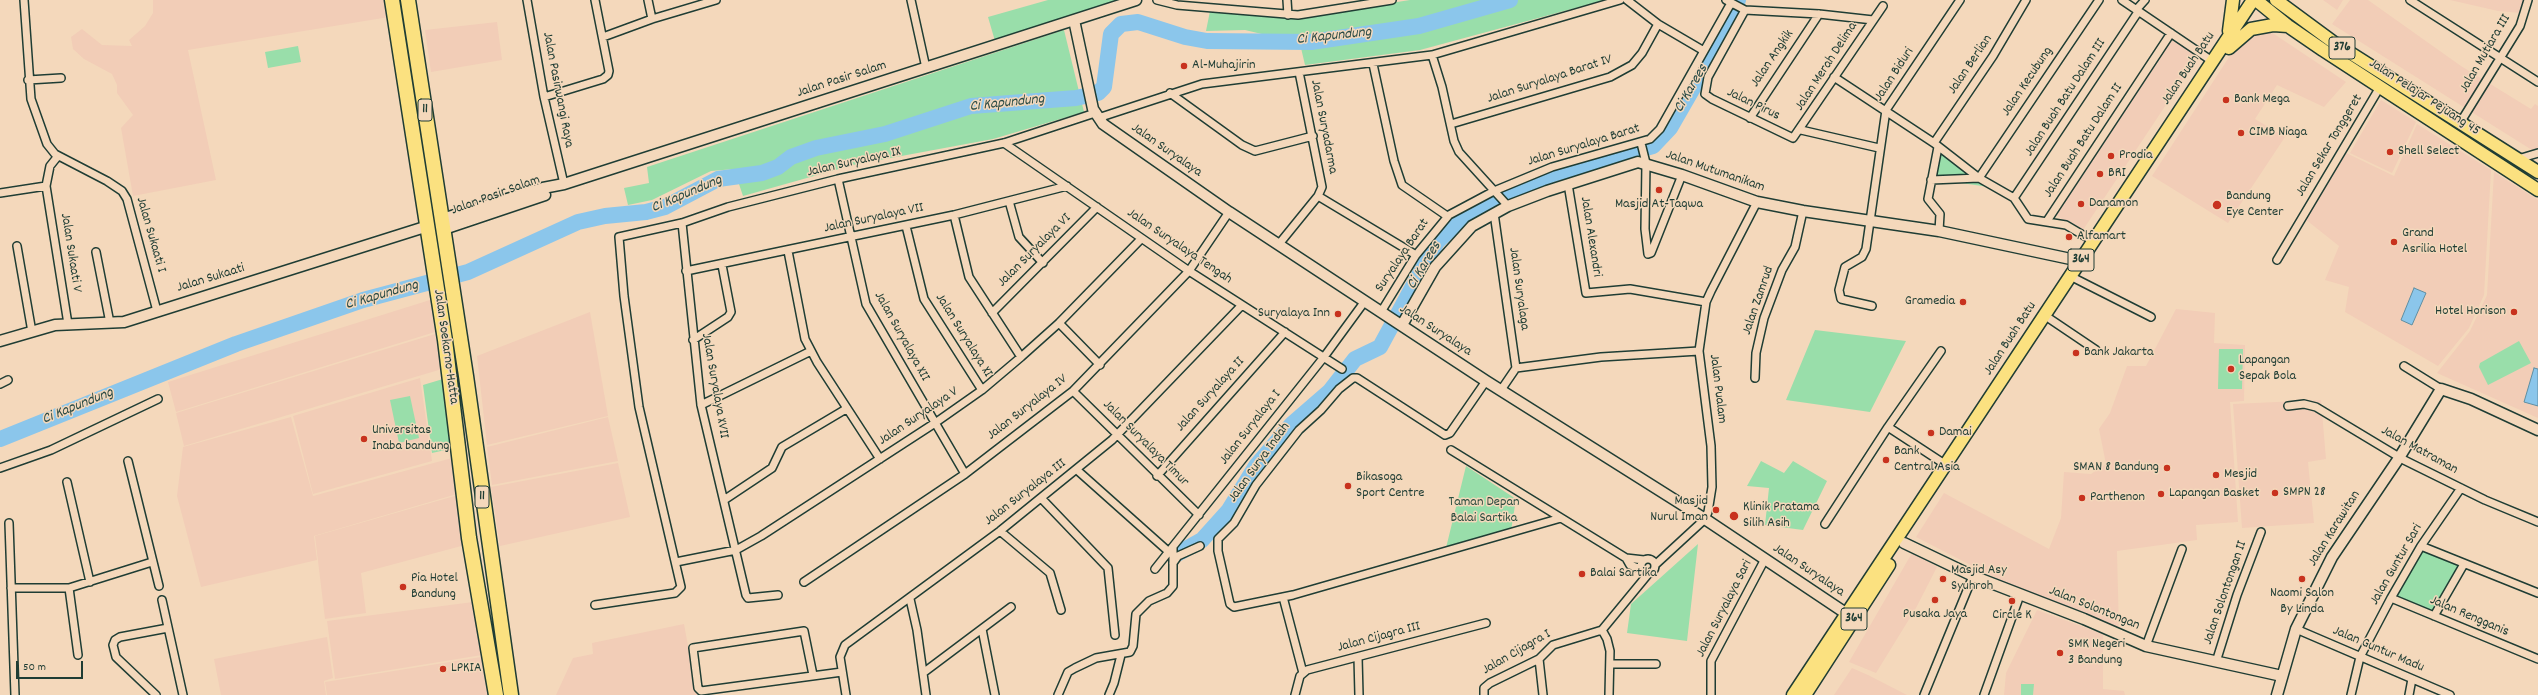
<!DOCTYPE html>
<html>
<head>
<meta charset="utf-8">
<style>
	body { margin:0 }
	#map { position:relative; width:2538px; height:695px; overflow:hidden; background:#f4d8bb; font-family:Dekko,sans-serif }
	canvas { display:block }
	.scale { position:absolute; left:16px; top:661px; width:67px; height:18px; box-sizing:border-box; border:2px solid #1f3d34; border-top:0; padding-left:5px; font-size:12px; line-height:14px; white-space:nowrap; color:#1f3d34; -webkit-text-stroke:3px #f4d8bb; paint-order:stroke }
</style>
</head>
<body>
<div id="map">
<canvas width="2538" height="695"></canvas>
<div class="scale">50 m</div>
</div>
<script>
const ctx = document.querySelector('canvas').getContext('2d');
ctx.lineJoin = 'round';
function fill(path, color) { ctx.fillStyle = color; ctx.fill(path, 'evenodd'); }
const poly = rows => new Path2D(rows.map(r => 'M' + r).join(''));
function strokePath(path, color, width, dash) { ctx.strokeStyle = color; ctx.lineWidth = width; ctx.lineCap = dash ? 'butt' : 'round'; ctx.setLineDash(dash || []); ctx.stroke(path); }
function write(font, color, halo, rows, align = 'center') {
  ctx.font = font + ' Dekko,sans-serif'; ctx.lineWidth = 3; ctx.setLineDash([]); ctx.textBaseline = 'middle'; ctx.strokeStyle = halo; ctx.fillStyle = color; for (const [text, x, y, turn = 0] of rows) {
    ctx.save(); ctx.translate(x, y); ctx.rotate((+turn || 0) * Math.PI / 180); ctx.textAlign = isNaN(turn) ? turn : align; if (halo) ctx.strokeText(text, 0, 0); ctx.fillText(text, 0, 0); ctx.restore();
  }
}
fill(poly([
	[153,0,386,0,389,17,188,50,216,180,133,196,121,128,133,115,117,93,117,85,112,74,84,59,73,49,71,37,82,29,102,45,132,46,129,40,145,26,153,13],
	[2323,0,2343,0,2337,10],
	[2350,0,2368,0,2461,66,2531,109,2535,104,2538,106,2538,152,2535,152,2332,24],
	[2450,0,2525,0,2521,13,2498,11],
	[497,22,502,60,431,72,425,30],
	[2265,28,2346,82,2324,107,2277,85,2255,119,2285,137,2228,223,2152,176,2244,34],
	[2171,36,2199,55,2081,233,2055,214],
	[2381,100,2416,122,2392,173,2350,153],
	[2417,124,2491,170,2484,295,2469,328,2438,366,2345,312,2349,287,2325,280,2339,246,2300,215,2342,151,2394,176],
	[2494,172,2538,200,2538,418,2437,373,2470,331,2487,295],
	[430,300,435,332,176,412,168,382],
	[2176,309,2215,313,2214,343,2245,345,2244,401,2230,402,2238,522,2196,525,2197,540,2117,551,2119,632,2040,596,2037,599,1916,537,1944,493,2049,549,2061,518,2064,472,2091,474,2106,464,2099,429,2110,413,2127,366,2146,366],
	[590,312,608,416,487,445,477,356],
	[435,334,442,369,184,446,176,413],
	[420,378,432,461,313,494,293,416],
	[2321,400,2326,459,2308,462,2314,523,2242,528,2233,404],
	[291,417,313,496,452,458,457,494,314,536,317,560,201,587,177,496,183,447],
	[608,417,618,461,492,485,487,447],
	[618,463,630,517,500,546,491,487],
	[458,495,465,545,361,573,366,613,325,619,315,536],
	[1912,553,1937,567,1916,608,1876,673,1849,662],
	[473,602,482,655,335,679,327,621],
	[2037,610,2103,634,2103,689,2124,691,2125,695,2004,695,2006,673],
	[684,624,697,695,556,695,573,658,593,654,592,643],
	[327,637,333,678,324,681,326,695,221,695,214,659],
	[481,657,487,695,327,695,325,682],
	[1852,668,1868,675,1907,695,1834,695]
]), '#f2cdb7');
fill(poly([
	[1048,0,1117,0,995,41,988,17],
	[1410,0,1605,0,1420,50,1305,65,1298,35,1266,35,1245,30,1206,31,1210,11,1294,18],
	[1064,30,1084,112,993,139,853,165,743,196,734,169,711,171,652,200,628,205,624,188,649,183,647,167],
	[298,46,301,62,268,68,265,52],
	[1935,146,1989,187,1933,179],
	[1815,330,1906,341,1870,412,1786,400],
	[2519,341,2531,363,2488,385,2479,367,2480,363],
	[2219,349,2243,349,2242,389,2218,389],
	[443,379,450,449,432,453,423,385],
	[410,396,419,438,399,443,390,400],
	[1761,461,1784,473,1793,461,1827,481,1803,530,1765,525,1769,488,1747,486],
	[1466,466,1516,499,1511,531,1445,552],
	[1698,544,1687,641,1627,633,1631,604],
	[2422,550,2460,565,2433,613,2396,596],
	[2021,684,2034,684,2033,695,2021,695]
]), '#99deaa');
const water = poly([
	[2414,288,2426,293,2412,325,2401,320,2414,288],
	[2534,368,2538,369,2538,406,2524,402,2534,368]
]);
fill(water, '#8bc6eb');
strokePath(water, '#608fa2', 1);
strokePath(poly([
	[0,439,236,344,363,300,468,272,578,222,605,216,646,212,665,207,718,179,762,173,778,167,791,157,816,148,885,134,971,106,1076,98,1098,93,1104,87,1111,34,1121,24,1138,22,1185,37,1207,41,1311,42,1419,26,1510,0],
	[1177,554,1202,540,1229,510,1256,466,1292,424,1330,391,1355,359,1380,347,1437,242,1456,224,1487,201,1553,174,1653,146,1670,128,1719,43,1738,0]
]), '#8bc6eb', 16);
const street = poly([
	[24,0,31,99,47,144,55,154,107,181,122,191,127,199,157,311],
	[527,0,544,97,564,184],
	[648,0,652,19],
	[911,0,926,68],
	[1157,0,1177,5,1298,15,1392,0],
	[1287,0,1288,15],
	[1627,0,1658,24,1704,51],
	[1726,0,1745,10,1819,14,1873,20],
	[2122,0,2212,61],
	[2410,0,2538,82],
	[1745,10,1708,77,1705,94,1712,99,1793,138,1883,6],
	[2136,10,2145,0],
	[603,37,652,19,716,0],
	[1432,55,1442,87,1454,141,1459,152,1508,206],
	[1373,64,1394,161,1402,185,1447,216],
	[1834,77,1934,143,1979,178,2014,198,2028,219,2066,225,2093,241],
	[28,80,61,78],
	[1170,93,1242,145,1255,151,1313,136],
	[544,97,603,79,608,75,609,71,595,0],
	[1098,118,1202,84,1432,55,1620,0],
	[1750,118,1819,14],
	[2460,123,2520,26,2528,0],
	[1451,124,1610,77,1632,65,1642,53,1658,24],
	[1801,130,1879,148],
	[1004,143,1189,271,1342,369],
	[1641,143,1646,163,1645,229,1648,254,1651,253,1682,175],
	[1934,143,1993,56,2026,0],
	[1938,147,1928,199,1940,214,1939,231],
	[58,156,50,166,46,186,68,324],
	[2518,159,2538,153],
	[1979,178,2099,0],
	[838,179,866,304,965,474],
	[1931,180,1979,178],
	[1568,184,1586,293,1630,289,1706,302],
	[0,193,46,186],
	[1318,196,1416,255],
	[2014,198,2138,12],
	[1009,201,1019,237,1043,263],
	[1494,213,1516,368],
	[954,215,969,277,1021,357],
	[2047,221,2171,33],
	[682,223,701,405,746,595,748,598,778,595],
	[906,226,924,299,982,390],
	[1279,244,1318,196,1322,187,1299,72],
	[17,246,32,332],
	[788,251,805,339,817,362,880,459],
	[96,252,110,323],
	[2277,260,2380,87],
	[686,271,954,215,1067,186],
	[2076,279,2151,317],
	[1872,306,1841,299,1839,290,1845,267,1862,257,1866,249,1886,110,1960,0],
	[1381,312,1416,255,1449,215,1494,191,1552,167,1650,139,1660,129,1731,3],
	[992,313,1097,207],
	[2050,319,2096,350],
	[1059,323,1100,365],
	[693,340,728,317,731,312,722,265],
	[2404,366,2441,389],
	[1755,378,1756,353,1764,318,1782,270,1795,247,1803,211],
	[1486,381,1450,433,1445,435,1357,378,1353,378,1339,389,1321,410,1299,430,1256,485,1234,523,1218,539,1218,551,1230,604,1234,607,1293,595,1561,518],
	[0,384,8,380],
	[1501,390,1516,368,1601,357,1699,351],
	[1073,391,1199,515],
	[701,405,811,351],
	[2288,406,2304,404,2316,407,2404,460,2485,500,2538,522],
	[1888,427,1946,465],
	[1451,450,1626,558,1630,565,1641,569],
	[128,461,159,586],
	[0,468,51,450,158,399],
	[1077,470,1169,552],
	[1157,476,1285,332],
	[67,482,90,582],
	[1041,498,1108,568,1115,635],
	[724,500,772,468,782,447,846,409],
	[9,523,15,695],
	[1825,524,1888,427,1941,351],
	[1000,531,1050,573,1061,610],
	[2421,546,2538,593],
	[1626,558,1644,560],
	'1641 566a7 7 0 1 1 14 0a7 7 0 1 1-14 0Z',
	[676,562,736,550,761,536,935,423,982,390,1021,357,1059,323,1141,239],
	[1173,563,1178,556,1200,546],
	[1655,565,1705,519,1708,512,1712,487,1711,446,1699,351,1706,302,1711,291,1757,202],
	[1155,569,1324,357,1365,301],
	[804,582,965,474,1073,391,1189,271,1229,212],
	[11,588,69,588,152,562],
	[69,588,78,655],
	[1283,597,1303,673],
	[2391,598,2538,659],
	[910,599,917,630,926,695],
	[162,600,183,695],
	[595,605,675,593,681,587,639,407,624,296,619,237,682,223,728,207,838,179,1004,143,1095,113],
	[2434,616,2464,564],
	[982,629,995,695],
	[2296,629,2450,695],
	[1602,630,1607,639,1610,651,1609,695],
	[2146,646,2182,549],
	[1358,657,1359,695],
	[1539,659,1543,695],
	[2216,662,2237,595,2261,532],
	[1611,664,1656,664],
	[923,673,1011,607],
	[813,675,804,631,693,648,698,688,701,691,842,672],
	[156,695,116,657,113,645,115,640,120,637,168,628],
	[846,695,840,657,845,645,1000,531,1112,440,1242,305],
	[1058,695,1068,672,1075,668,1096,658,1130,652,1133,646,1136,614,1149,601,1167,593,1173,586,1173,548],
	[1109,695,1114,683,1121,655],
	[1295,695,1300,676,1307,670,1486,623],
	[1484,695,1484,688,1490,683,1539,659,1553,645,1602,630,1649,573],
	[1711,695,1711,661,1765,559],
	[1924,695,1973,576],
	[1984,695,2020,595],
	[2351,695,2360,657,2391,598,2421,546,2461,488],
	[2409,695,2412,679]
]);
const secondary = poly([
	[1074,20,1093,109,1103,124,1229,212,1486,381,1705,519,1847,614],
	[442,219,543,188,564,184,1136,0],
	[444,229,545,195],
	[1402,325,1435,267,1472,226,1508,206,1547,191,1638,162,1682,175,1757,202,1803,211,1939,231,2080,261],
	[0,341,55,325,124,322,428,226],
	[1904,543,1973,576,2084,619,2146,646,2282,676],
	[2277,695,2296,629,2332,557,2399,458,2441,389,2471,399,2538,430]
]);
const primary = poly([
	[2256,0,2288,26,2323,50,2538,190],
	[2276,0,2333,42,2538,172],
	[2229,31,2233,0],
	[2229,48,2251,29,2273,25,2288,26],
	[1793,695,2253,0],
	[1805,695,1889,565]
]);
const highway = poly([
	[392,0,445,340,469,538,496,695],
	[408,0,466,376,511,695]
]);
strokePath(street, '#1f3d34', 10);
strokePath(secondary, '#1f3d34', 13);
strokePath(primary, '#1f3d34', 15);
strokePath(highway, '#1f3d34', 17);
strokePath(street, '#f4d8bb', 7);
strokePath(secondary, '#f4d8bb', 10);
strokePath(primary, '#fbe180', 12);
strokePath(highway, '#fbe180', 14);
for (const [x, y, r, color] of [
	[1184,66,4,"#c8321e"],
	[2226,100,4,"#c8321e"],
	[2241,133,4,"#c8321e"],
	[2390,152,4,"#c8321e"],
	[2111,156,4,"#c8321e"],
	[2100,174,4,"#c8321e"],
	[1659,190,4,"#c8321e"],
	[2081,204,4,"#c8321e"],
	[2217,205,5,"#c8321e"],
	[2069,237,4,"#c8321e"],
	[2394,242,4,"#c8321e"],
	[1963,302,4,"#c8321e"],
	[2514,312,4,"#c8321e"],
	[1338,314,4,"#c8321e"],
	[2076,353,4,"#c8321e"],
	[2231,369,4,"#c8321e"],
	[1931,433,4,"#c8321e"],
	[364,439,4,"#c8321e"],
	[1886,460,4,"#c8321e"],
	[2167,468,4,"#c8321e"],
	[2216,475,4,"#c8321e"],
	[1348,486,4,"#c8321e"],
	[2275,493,4,"#c8321e"],
	[2161,494,4,"#c8321e"],
	[2082,498,4,"#c8321e"],
	[1716,510,4,"#c8321e"],
	[1734,516,5,"#c8321e"],
	[1582,574,4,"#c8321e"],
	[1943,579,4,"#c8321e"],
	[2302,579,4,"#c8321e"],
	[403,587,4,"#c8321e"],
	[1935,600,4,"#c8321e"],
	[2012,601,4,"#c8321e"],
	[2060,653,4,"#c8321e"],
	[443,669,4,"#c8321e"]
]) { const dot = new Path2D(); dot.arc(x, y, r, 0, 2 * Math.PI); ctx.fillStyle = color; ctx.fill(dot); strokePath(dot, '#f4d8bb', 1.5); }
for (const [x, y, w] of [
	[2342,48,26],
	[425,110,14],
	[2081,260,26],
	[482,497,14],
	[1854,619,26]
]) { const box = new Path2D(); box.roundRect(x - w / 2, y - 11, w, 22, 3); ctx.fillStyle = '#f4d8bb'; ctx.fill(box); strokePath(box, '#1f3d34', 1); }
write('bold 13px', '#1f3d34', null, [
	["376",2342,48],
	["11",425,110],
	["364",2081,260],
	["11",482,497],
	["364",1854,619]
]);
write('14px', '#1f3d34', '#f4d8bb', [
	["Jalan Mutiara III",2486,54,-60],
	["Jalan Angkik",1773,59,-56],
	["Jalan Berlian",1971,65,-56],
	["Jalan Merah Delima",1827,67,-57],
	["Jalan Buah Batu",2189,69,-56],
	["Jalan Biduri",1895,75,-57],
	["Jalan Pasir Salam",842,80,-18],
	["Jalan Suryalaya Barat IV",1550,80,-18],
	["Jalan Kecubung",2028,82,-56],
	["Jalan Pasirwangi Raya",557,90,79],
	["Jalan Buah Batu Dalam III",2066,98,-57],
	["Jalan Pelajar Pejuang 45",2424,98,33],
	["Jalan Pirus",1753,105,26],
	["Jalan Suryadarma",1323,127,79],
	["Jalan Buah Batu Dalam II",2084,141,-57],
	["Jalan Suryalaya Barat",1584,146,-17],
	["Jalan Sekar Tonggeret",2330,146,-59],
	["Jalan Suryalaya",1166,151,35],
	["Jalan Suryalaya IX",854,163,-13],
	["Jalan Mutumanikam",1715,172,19],
	["Jalan Pasir Salam",496,196,-20],
	["Jalan Suryalaya VII",874,219,-12],
	["Jalan Sukaati I",150,235,74],
	["Jalan Alexandri",1590,237,81],
	["Jalan Suryalaya Tengah",1179,247,34],
	["Jalan Suryalaya VI",1035,251,-45],
	["Jalan Sukaati V",70,253,81],
	["Suryalaya Barat",1403,256,-56],
	["Jalan Sukaati",211,279,-17],
	["Jalan Suryalaga",1518,289,82],
	["Jalan Zamrud",1759,301,-71],
	["Jalan Suryalaya",1435,331,33],
	["Jalan Suryalaya XI",963,336,58],
	["Jalan Suryalaya XII",901,337,61],
	["Jalan Buah Batu",2011,339,-57],
	["Jalan Soekarno-Hatta",445,347,82],
	["Jalan Suryalaya XVII",714,386,80],
	["Jalan Pualam",1717,389,83],
	["Jalan Suryalaya II",1211,395,-48],
	["Jalan Suryalaya IV",1028,408,-38],
	["Jalan Suryalaya V",919,417,-34],
	["Jalan Suryalaya I",1251,428,-52],
	["Jalan Suryalaya Timur",1145,444,45],
	["Jalan Matraman",2419,451,29],
	["Jalan Surya Indah",1260,463,-54],
	["Jalan Suryalaya III",1026,493,-38],
	["Jalan Karawitan",2335,529,-58],
	["Jalan Guntur Sari",2397,565,-60],
	["Jalan Suryalaya",1808,571,34],
	["Jalan Solontongan II",2226,593,-71],
	["Jalan Suryalaya Sari",1725,609,-63],
	["Jalan Solontongan",2094,609,22],
	["Jalan Rengganis",2469,617,23],
	["Jalan Cijagra III",1379,638,-15],
	["Jalan Guntur Madu",2378,650,23],
	["Jalan Cijagra I",1517,653,-30]
]);
write('14px', '#1f3d34', '#f4d8bb', [
	["Al-Muhajirin",1192,66],
	["Bank Mega",2234,100],
	["CIMB Niaga",2249,133],
	["Shell Select",2398,152],
	["Prodia",2119,156],
	["BRI",2108,174],
	["Bandung",2226,197],
	["Eye Center",2226,213],
	["Danamon",2089,204],
	["Masjid At-Taqwa",1659,205,"center"],
	["Grand",2402,234],
	["Asrilia Hotel",2402,250],
	["Alfamart",2077,237],
	["Gramedia",1955,302,"right"],
	["Hotel Horison",2506,312,"right"],
	["Suryalaya Inn",1330,314,"right"],
	["Bank Jakarta",2084,353],
	["Lapangan",2239,361],
	["Sepak Bola",2239,377],
	["Universitas",372,431],
	["Inaba bandung",372,447],
	["Damai",1939,433],
	["Bank",1894,452],
	["Central Asia",1894,468],
	["SMAN 8 Bandung",2159,468,"right"],
	["Mesjid",2224,475],
	["Bikasoga",1356,478],
	["Sport Centre",1356,494],
	["SMPN 28",2283,493],
	["Lapangan Basket",2169,494],
	["Parthenon",2090,498],
	["Masjid",1708,502,"right"],
	["Nurul Iman",1708,518,"right"],
	["Klinik Pratama",1743,508],
	["Silih Asih",1743,524],
	["Masjid Asy",1951,571],
	["Syuhroh",1951,587],
	["Balai Sartika",1590,574],
	["Pia Hotel",411,579],
	["Bandung",411,595],
	["Naomi Salon",2302,594,"center"],
	["By Linda",2302,610,"center"],
	["Pusaka Jaya",1935,615,"center"],
	["Circle K",2012,616,"center"],
	["SMK Negeri",2068,645],
	["3 Bandung",2068,661],
	["LPKIA",451,669]
], 'left');
write('14px', '#2b4d40', '#f4d8bb', [
	["Taman Depan",1484,503],
	["Balai Sartika",1484,519]
]);
write('italic 15px', '#2a4b46', '#f4d8bb', [
	["Ci Kapundung",1334,37,-6],
	["Ci Karees",1692,89,-60],
	["Ci Kapundung",1007,104,-6],
	["Ci Kapundung",687,195,-23],
	["Ci Karees",1425,266,-59],
	["Ci Kapundung",382,296,-16],
	["Ci Kapundung",78,407,-22]
]);
</script>
</body>
</html>
